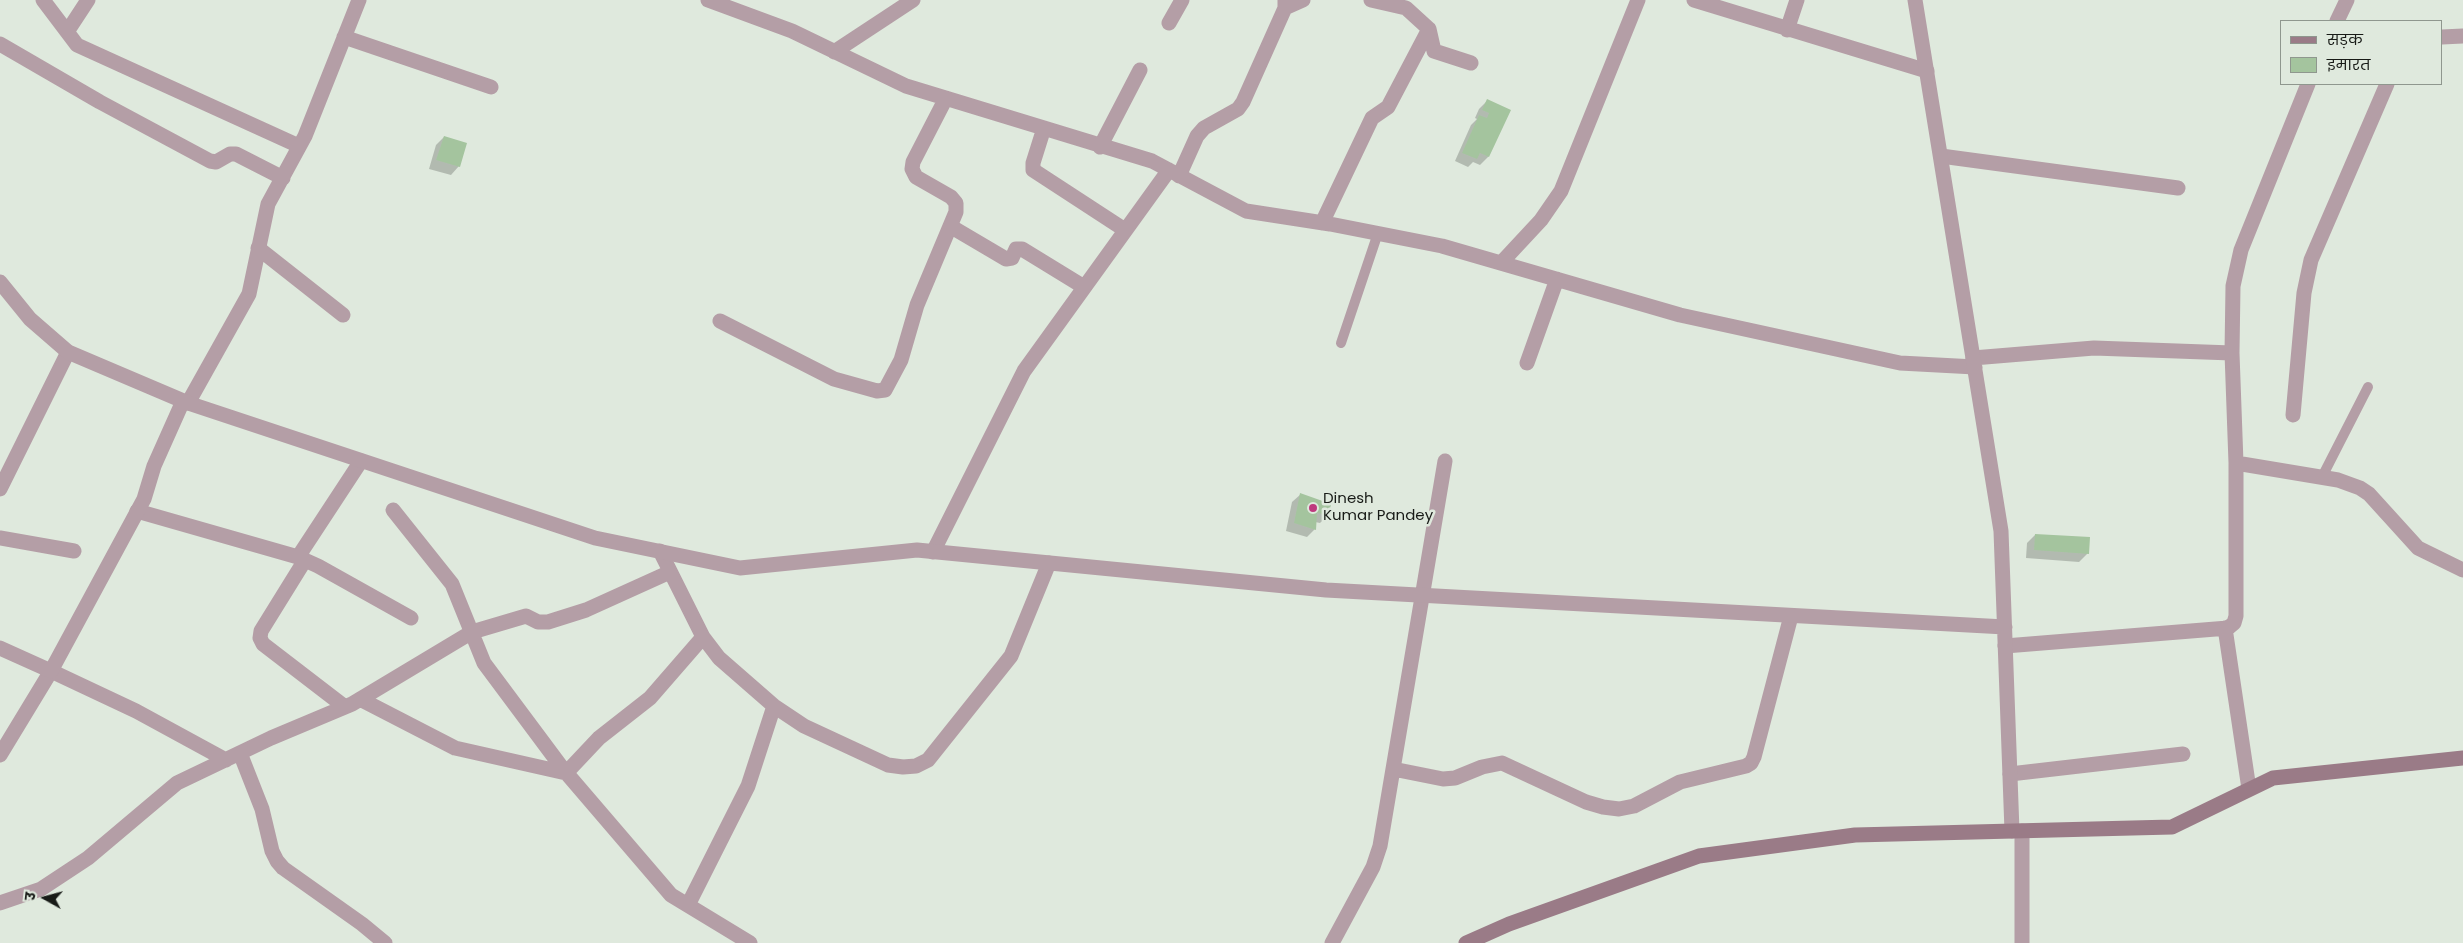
<!DOCTYPE html>
<html>
<head>
<meta charset="utf-8">
<style>
	body { margin:0 }
	#map { position:relative; width:2463px; height:943px; overflow:hidden; background:#dfe9dd; font-family:Poppins,"Noto Sans Devanagari",sans-serif }
	canvas { display:block }
	.legend { position:absolute; left:2280px; top:20px; width:162px; height:65px; box-sizing:border-box; background:#dfe9dd; border:1px solid #8f978e; margin:0; padding:6px 9px; list-style:none; font-size:15px; color:#181b17 }
	.legend li { display:flex; align-items:center; gap:10px; height:25px }
	.legend b { width:25px; border:1px solid #8f978e }
	.north { position:absolute; left:20px; top:873px; width:50px; height:50px; -webkit-text-stroke:4px #dfe9dd; paint-order:stroke; rotate:277deg; font-size:14px; font-weight:700; line-height:20px; text-align:center; color:#181b17 }
	.north::after { content:''; display:block; margin:auto; width:18px; height:22px; background:#181b17; clip-path:polygon(50% 0,100% 100%,50% 72%,0 100%) }
</style>
</head>
<body>
<div id="map">
<canvas width="2463" height="943"></canvas>
<ul class="legend">
<li><b style="height:6px;background:#9a7b87"></b>सड़क</li>
<li><b style="height:14px;background:#a4c49e"></b>इमारत</li>
</ul>
<div class="north">उ</div>
</div>
<script>
const ctx = document.querySelector('canvas').getContext('2d');
ctx.lineJoin = 'round';
function fill(path, color) { ctx.fillStyle = color; ctx.fill(path, 'evenodd'); }
const poly = rows => new Path2D(rows.map(r => 'M' + r).join(''));
function strokePath(path, color, width, dash) { ctx.strokeStyle = color; ctx.lineWidth = width; ctx.lineCap = dash ? 'butt' : 'round'; ctx.setLineDash(dash || []); ctx.stroke(path); }
function write(font, color, halo, rows, align = 'center') {
  ctx.font = font + ' Poppins,sans-serif'; ctx.lineWidth = 5; ctx.setLineDash([]); ctx.textBaseline = 'middle'; ctx.strokeStyle = halo; ctx.fillStyle = color; for (const [text, x, y, turn = 0] of rows) {
    ctx.save(); ctx.translate(x, y); ctx.rotate((+turn || 0) * Math.PI / 180); ctx.textAlign = isNaN(turn) ? turn : align; if (halo) ctx.strokeText(text, 0, 0); ctx.fillText(text, 0, 0); ctx.restore();
  }
}
fill(poly([
	[1487,101,1509,111,1488,157,1480,165,1473,162,1468,167,1455,161,1471,125,1477,119,1475,118,1479,109],
	[444,137,459,166,451,175,429,169,436,145],
	[1301,494,1328,515,1320,523,1315,522,1315,529,1307,537,1286,531,1292,502],
	[2035,535,2088,553,2079,562,2026,558,2027,543]
]), '#0003');
fill(poly([
	[1487,99,1511,110,1489,157,1480,153,1477,159,1462,153,1479,115,1487,118,1489,113,1482,110],
	[444,136,467,143,460,167,436,160],
	[1300,493,1331,504,1329,515,1317,513,1316,530,1294,523],
	[2035,534,2090,537,2089,554,2034,550]
]), '#a4c49e');
strokePath(poly([
	[1341,343,1378,233],
	[2322,477,2368,387]
]), '#b49ea6', 10);
strokePath(poly([
	[43,0,77,45,299,146],
	[708,0,792,31,906,86,1152,161,1246,211,1330,224,1442,246,1680,315,1900,363,1975,367],
	[1371,0,1406,8,1429,29,1434,51,1471,63],
	[1694,0,1927,71],
	[1285,8,1303,0],
	[2337,21,2347,0],
	[1169,23,1182,0],
	[1787,30,1797,0],
	[67,32,88,0],
	[344,37,491,87],
	[2442,37,2463,36],
	[0,44,100,102,210,161,216,162,230,154,236,154,283,178],
	[834,52,913,0],
	[1044,128,1033,163,1033,170,1125,230],
	[1100,147,1140,70],
	[1941,156,2178,188],
	[1179,176,1197,136,1204,128,1238,109,1243,102,1285,8,1285,0],
	[1322,223,1372,118,1388,107,1429,29],
	[950,226,1006,259,1012,258,1016,249,1022,249,1084,287],
	[258,248,343,315],
	[1501,263,1541,220,1561,191,1638,0],
	[720,321,834,379,877,391,885,390,901,360,917,305,956,212,956,203,951,197,916,177,912,169,913,162,946,98],
	[1973,358,2094,348,2232,353],
	[1527,363,1557,279],
	[188,403,249,294,268,204,305,136,359,0],
	[2293,415,2304,293,2311,260,2387,84],
	[2236,463,2338,480,2360,488,2369,494,2418,548,2463,570],
	[0,489,68,352],
	[393,510,452,584,484,663,563,769,671,895,750,943],
	[137,511,298,557,318,566,411,618],
	[0,538,74,551],
	[660,551,703,637,719,658,774,706,804,726,888,765,903,767,916,766,928,760,1011,656,1049,563],
	[933,552,1024,371,1169,170],
	[298,557,361,461],
	[305,560,261,631,260,638,263,644,345,707],
	[2225,628,2249,789],
	[2005,646,2228,628,2234,623,2236,616,2236,463,2232,353,2233,286,2241,250,2308,84],
	[360,699,455,748,566,773,599,738,650,698,703,637],
	[240,753,262,809,272,851,277,861,283,868,362,924,385,943],
	[0,755,51,671,136,711,226,760],
	[1393,769,1443,779,1455,778,1482,767,1502,763,1586,802,1603,807,1619,809,1634,806,1680,782,1746,766,1751,763,1754,757,1791,616],
	[2010,774,2183,754],
	[0,903,41,889,88,858,177,783,271,738,352,704,472,632,526,616,538,622,548,622,586,610,670,572],
	[688,905,748,786,774,706],
	[1332,943,1373,867,1380,846,1445,461],
	[2022,943,2022,831]
]), '#b49ea6', 15);
strokePath(poly([
	[1915,0,2001,531,2012,831],
	[0,282,30,319,68,352,188,403,595,538,740,568,917,550,1326,590,2005,627],
	[0,648,51,671,144,499,154,466,183,401]
]), '#b49ea6', 15);
strokePath(poly([
	[1466,943,1509,924,1699,856,1855,835,2172,827,2273,778,2463,758]
]), '#9a7b87', 15);
for (const [x, y, r, color] of [
	[1313,508,5,"#be3a7e"]
]) { const dot = new Path2D(); dot.arc(x, y, r, 0, 2 * Math.PI); ctx.fillStyle = color; ctx.fill(dot); strokePath(dot, '#dfe9dd', 2); }
write('15px', '#181b17', '#dfe9dd', [
	["Dinesh",1323,499],
	["Kumar Pandey",1323,516]
], 'left');
</script>
</body>
</html>
